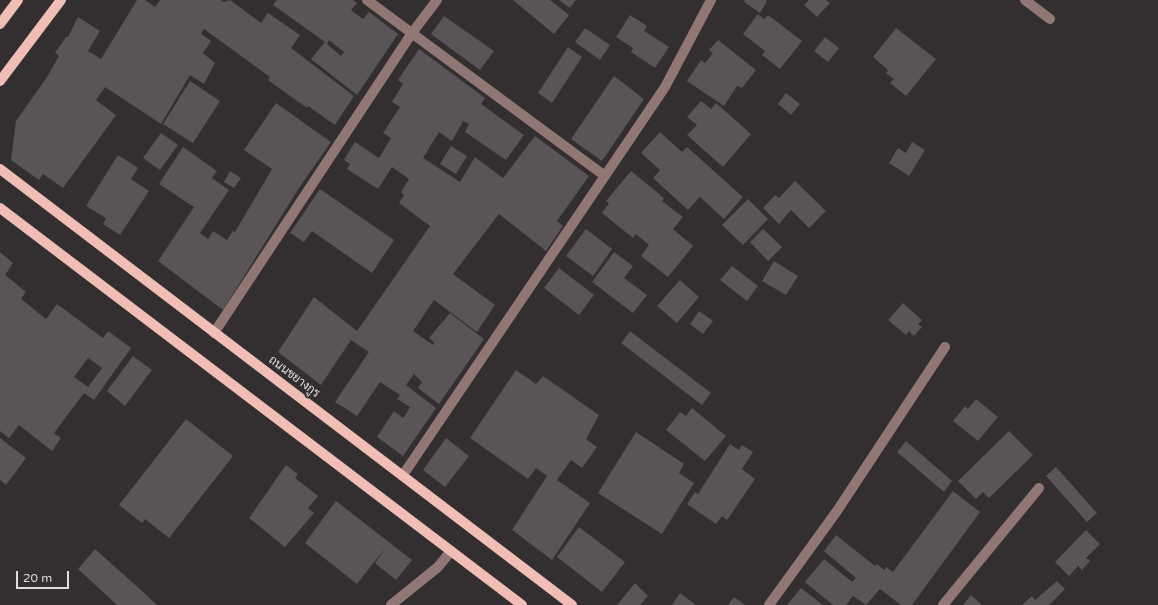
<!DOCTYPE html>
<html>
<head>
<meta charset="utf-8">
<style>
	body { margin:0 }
	#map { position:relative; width:1158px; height:605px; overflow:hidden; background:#332e30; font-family:"Varela Round",sans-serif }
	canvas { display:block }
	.scale { position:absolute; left:16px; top:571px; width:53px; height:18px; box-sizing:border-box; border:2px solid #dfdcdd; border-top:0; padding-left:5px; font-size:12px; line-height:14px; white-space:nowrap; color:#dfdcdd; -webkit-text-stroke:3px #332e30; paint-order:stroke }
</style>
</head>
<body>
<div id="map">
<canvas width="1158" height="605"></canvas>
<div class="scale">20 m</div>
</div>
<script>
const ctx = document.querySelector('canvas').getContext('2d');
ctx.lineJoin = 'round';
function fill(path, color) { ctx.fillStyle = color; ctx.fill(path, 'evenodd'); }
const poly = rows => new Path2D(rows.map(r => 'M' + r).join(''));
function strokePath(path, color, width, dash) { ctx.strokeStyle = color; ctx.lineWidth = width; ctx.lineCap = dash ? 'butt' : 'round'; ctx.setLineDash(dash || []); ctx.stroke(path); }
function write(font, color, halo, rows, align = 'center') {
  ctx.font = font + ' "Varela Round",Sarabun,sans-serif'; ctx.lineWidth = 4; ctx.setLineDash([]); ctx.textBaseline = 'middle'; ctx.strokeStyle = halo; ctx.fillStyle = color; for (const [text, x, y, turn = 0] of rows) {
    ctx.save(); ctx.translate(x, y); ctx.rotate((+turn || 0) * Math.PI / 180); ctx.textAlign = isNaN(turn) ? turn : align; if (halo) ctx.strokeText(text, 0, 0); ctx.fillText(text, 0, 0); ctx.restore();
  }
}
fill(poly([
	[137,0,145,0,155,7,160,0,221,0,224,2,230,0,261,23,268,13,300,35,291,48,354,96,335,125,308,106,307,108,268,80,270,77,204,29,201,34,211,41,203,53,215,63,204,84,190,75,161,124,105,87,96,100,116,115,93,147,63,188,43,174,39,180,11,160,16,121,47,77,59,56,55,53,66,37,68,37,78,17,100,31,88,51,101,59],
	[277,0,353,0,357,3,351,10,363,19,369,12,398,34,357,95,311,59,325,42,273,5],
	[329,40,344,52,341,56,327,44],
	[513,0,550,0,569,15,554,34],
	[559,0,576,0,570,8],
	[745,0,765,0,767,1,760,13,744,2],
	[809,0,826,0,830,3,817,17,804,5],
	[758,14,764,19,768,15,802,41,780,69,762,55,765,51,743,34],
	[630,15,647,26,644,31,669,47,655,68,631,52,633,48,616,37],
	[444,16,494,51,480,70,431,34],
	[585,28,610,45,600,60,575,42],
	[896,28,936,59,906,96,890,83,894,79,886,73,888,70,873,57],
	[825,37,839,48,828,62,814,51],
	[718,40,756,70,742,88,737,86,724,106,687,81,701,60,705,63,713,53,709,50],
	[568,47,582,57,552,103,538,93],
	[419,49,485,98,481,104,524,135,506,160,465,132,469,124,463,121,452,141,439,132,423,158,460,182,475,157,503,178,535,136,589,176,557,221,563,226,546,251,499,214,453,274,495,305,477,332,434,300,413,331,433,345,434,342,429,338,450,313,484,339,439,404,418,388,422,382,414,374,406,385,436,408,403,456,377,437,394,411,403,418,406,414,410,407,397,399,400,395,380,382,357,416,335,402,369,352,351,340,321,385,278,352,314,297,357,331,430,226,399,203,404,195,401,192,409,179,392,167,378,189,347,169,350,164,344,160,355,142,379,158,391,138,383,133,400,107,392,102,403,84,398,80],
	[614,76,644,99,602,161,571,139],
	[190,81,220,101,193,143,163,124],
	[786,93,800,104,791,115,778,104],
	[701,101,711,109,716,103,751,134,723,167,687,135,697,125,687,117],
	[276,103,331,142,299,188,223,310,158,261,194,207,159,184,183,147,217,171,212,178,229,190,200,233,208,239,213,231,227,240,233,231,235,232,272,169,244,150],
	[660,132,682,152,687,147,743,197,724,219,700,197,688,210,653,178,660,170,641,153],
	[161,133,178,145,160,170,143,158],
	[912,142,925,150,909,176,889,163,898,148,906,153],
	[451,146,467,156,456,174,440,164],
	[118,155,138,168,131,179,149,191,120,235,103,224,106,218,86,206],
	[230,171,241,178,234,188,224,182],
	[631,171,664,198,662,201,683,217,673,229,693,246,668,277,641,256,649,245,636,234,633,238,602,213,609,203,606,201],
	[795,181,826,211,809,228,791,210,779,224,763,208,775,195,779,198],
	[320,189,394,240,372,273,312,231,304,242,290,233],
	[748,199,768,219,743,245,722,225],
	[586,229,612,249,593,276,566,256],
	[763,229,782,247,768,261,750,242],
	[0,252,13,263,5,275,26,292,21,299,46,319,57,304,103,338,108,331,131,348,94,400,84,393,54,433,61,438,52,451,19,425,9,438,0,431],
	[88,358,102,368,88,387,74,377],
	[614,252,633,266,624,278,647,295,633,313,592,282],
	[774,261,798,276,786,295,762,281],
	[732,266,758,286,747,301,720,280],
	[559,268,594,295,579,315,544,288],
	[680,280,699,297,677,323,657,306],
	[903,303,922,320,918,324,922,327,914,336,909,331,906,335,888,320],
	[699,311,713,321,703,334,690,324],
	[630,331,711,393,702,405,621,343],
	[133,356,152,370,125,406,107,391],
	[516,370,536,384,543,376,599,415,586,439,597,447,582,468,571,460,557,480,590,503,552,560,512,530,547,476,536,468,528,479,470,438],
	[976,399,998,417,978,441,953,421,965,406,968,409],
	[692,408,726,436,705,461,666,430,680,412,686,416],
	[186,419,233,456,169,538,145,519,142,523,119,505],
	[1009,431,1033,455,989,498,983,492,976,499,958,481],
	[636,432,684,464,679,473,694,483,662,534,598,493],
	[0,438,26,458,6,485,0,480],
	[446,438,469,456,445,487,423,470],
	[906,441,952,481,944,492,897,452],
	[730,444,739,450,742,445,753,452,742,469,755,479,727,520,722,516,716,524,687,504,695,492,698,494],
	[286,465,298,474,295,478,318,496,308,508,314,513,285,547,249,518],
	[1056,467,1097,513,1087,522,1046,476],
	[953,491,980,512,912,605,901,605,880,589,866,605,853,596,846,605,833,605,805,582,824,559,852,582,856,578,824,551,836,535,875,566,877,564,884,570,886,567,893,572],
	[336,501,412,560,396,580,375,563,386,547,357,584,305,543],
	[579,527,625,562,602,592,557,557],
	[1086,530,1100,544,1086,558,1090,561,1082,570,1078,566,1069,576,1055,562],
	[95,549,142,591,157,605,117,605,78,569],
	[1057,581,1065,589,1049,605,1022,605,1032,596,1035,600],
	[635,583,648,596,640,605,617,605],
	[801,588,823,605,787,605],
	[680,593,696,605,672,605],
	[971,595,982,605,963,605],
	[734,597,745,605,728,605]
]), '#585457');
strokePath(poly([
	[367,0,605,176],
	[1025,0,1050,19],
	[214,333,412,33,437,0],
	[403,475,665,87,711,0],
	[391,605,438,567,451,551],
	[769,605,837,511,945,347],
	[943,605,1039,488]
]), '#907773', 10);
strokePath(poly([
	[0,24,18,0],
	[0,81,61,0],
	[0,169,572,605],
	[0,208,522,605]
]), '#f1beb5', 10);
write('12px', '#dfdcdd', '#332e30', [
	["ถนนชยางกูร",294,377,37]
]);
</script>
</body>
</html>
